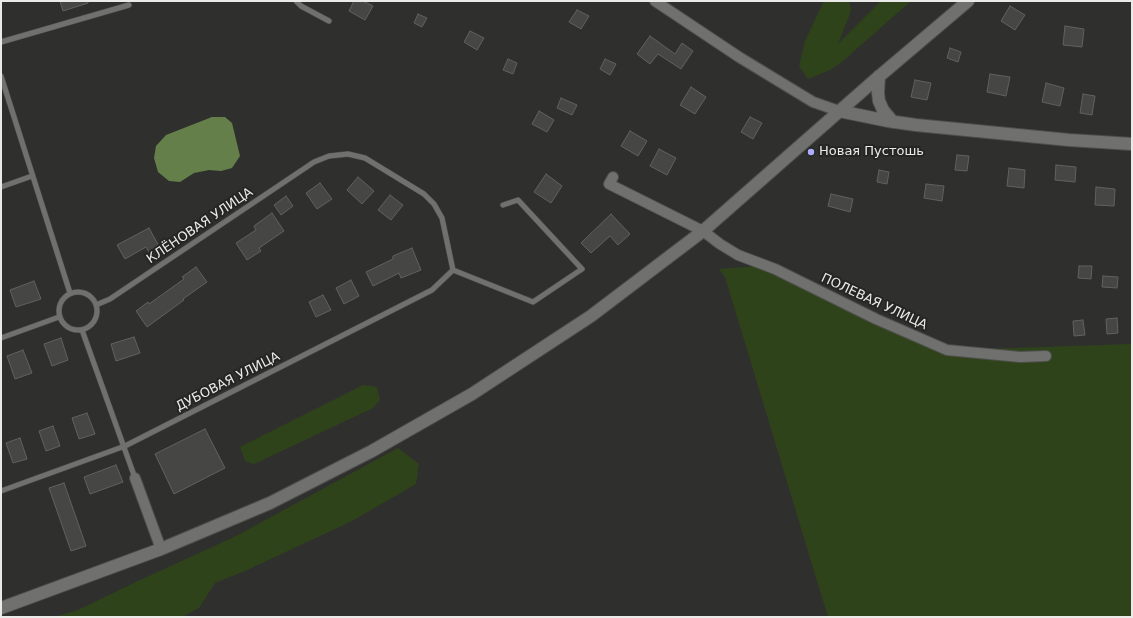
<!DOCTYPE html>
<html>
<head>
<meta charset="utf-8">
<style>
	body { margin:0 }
	#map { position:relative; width:1133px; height:618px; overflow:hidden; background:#2f302e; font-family:"DejaVu Sans",sans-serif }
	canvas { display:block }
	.frame { position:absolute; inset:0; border:2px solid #eaeae9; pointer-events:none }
</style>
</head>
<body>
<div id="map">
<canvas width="1133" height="618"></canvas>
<div class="frame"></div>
</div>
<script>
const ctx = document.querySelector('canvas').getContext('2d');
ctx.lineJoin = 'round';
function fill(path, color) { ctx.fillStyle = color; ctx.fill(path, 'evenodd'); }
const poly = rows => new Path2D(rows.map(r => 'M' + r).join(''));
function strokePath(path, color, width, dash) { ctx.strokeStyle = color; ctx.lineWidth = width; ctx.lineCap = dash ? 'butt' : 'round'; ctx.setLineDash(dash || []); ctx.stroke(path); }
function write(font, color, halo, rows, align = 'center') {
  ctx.font = font + ' "DejaVu Sans",sans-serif'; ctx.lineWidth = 4; ctx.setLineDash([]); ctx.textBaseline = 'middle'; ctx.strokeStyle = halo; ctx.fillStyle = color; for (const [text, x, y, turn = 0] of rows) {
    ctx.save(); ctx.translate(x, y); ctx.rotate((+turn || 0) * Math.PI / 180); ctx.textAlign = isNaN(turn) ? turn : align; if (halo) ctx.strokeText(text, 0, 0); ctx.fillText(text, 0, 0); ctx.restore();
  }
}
fill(poly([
	[826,1,849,1,851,11,838,44,881,1,911,1,843,61,830,70,808,79,799,66,805,41,823,3],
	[759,266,856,303,953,350,1132,344,1132,617,828,617,725,277,719,269],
	[363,385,377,387,380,400,373,408,254,464,245,461,240,447],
	[398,448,419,464,416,484,350,522,247,570,215,583,199,608,182,617,54,617,78,610,136,582,236,536]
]), '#2f431a');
fill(poly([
	[212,117,225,117,232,123,240,156,232,168,221,171,209,170,194,173,180,182,169,181,158,172,154,158,156,146,166,135]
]), '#657f4b');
const building = poly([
	[60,1,88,1,88,3,63,11,60,1],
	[354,1,363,1,373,6,365,20,349,11,354,1],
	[1010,6,1025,15,1015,30,1001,21,1010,6],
	[577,10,589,16,581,29,569,22,577,10],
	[418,14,427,18,422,27,414,23,418,14],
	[1065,26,1084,29,1082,47,1063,45,1065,26],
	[470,31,484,38,477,50,464,42,470,31],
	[650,36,675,54,682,43,693,51,681,69,658,54,650,64,637,54,650,36],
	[950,48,961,52,958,62,947,58,950,48],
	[508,59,517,63,513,74,503,70,508,59],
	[605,59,616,64,610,75,600,69,605,59],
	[990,74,1010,77,1006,96,987,92,990,74],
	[915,80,931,83,927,100,911,97,915,80],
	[1046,83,1064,88,1060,106,1042,102,1046,83],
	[691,87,706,97,695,114,680,105,691,87],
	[1083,94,1095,96,1092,115,1080,113,1083,94],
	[561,98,577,105,572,115,557,108,561,98],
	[539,111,554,120,547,132,532,124,539,111],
	[750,117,762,123,753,139,741,132,750,117],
	[630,131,647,141,638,156,621,146,630,131],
	[659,149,676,158,667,175,650,166,659,149],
	[957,155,969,156,967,171,955,170,957,155],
	[1056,165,1076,167,1075,182,1055,180,1056,165],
	[1009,168,1025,170,1024,188,1007,186,1009,168],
	[879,170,889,172,887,184,877,182,879,170],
	[546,174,562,186,551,203,534,192,546,174],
	[358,177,374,191,362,204,347,190,358,177],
	[320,183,332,199,317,209,306,193,320,183],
	[926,184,944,186,942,201,924,198,926,184],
	[1096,187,1115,189,1114,206,1095,205,1096,187],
	[831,194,853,199,850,212,828,206,831,194],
	[390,195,403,205,391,220,378,210,390,195],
	[286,196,293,206,281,215,274,205,286,196],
	[272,213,284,231,259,248,261,251,247,260,236,243,256,230,254,226,272,213],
	[611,214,630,234,618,245,610,236,591,253,581,243,611,214],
	[149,228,160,248,150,254,146,247,125,259,117,245,149,228],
	[412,248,421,270,401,278,399,273,373,286,366,272,393,259,393,256,412,248],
	[1079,266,1092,266,1091,279,1078,278,1079,266],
	[196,267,207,282,183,299,184,300,147,327,136,311,148,302,149,304,184,279,182,277,196,267],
	[1103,276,1118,277,1117,288,1102,287,1103,276],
	[351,280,359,296,344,304,336,288,351,280],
	[34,281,41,299,16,307,10,290,34,281],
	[323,295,331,310,316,317,309,302,323,295],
	[1117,318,1118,333,1107,334,1106,319,1117,318],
	[1083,320,1085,335,1074,336,1073,321,1083,320],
	[134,337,140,353,116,361,111,344,134,337],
	[61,338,68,360,52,366,44,344,61,338],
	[23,350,32,373,15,379,7,356,23,350],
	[87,413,95,434,79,439,72,418,87,413],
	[53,426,60,446,46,451,39,431,53,426],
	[205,429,225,468,174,494,155,454,205,429],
	[20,438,27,459,13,463,6,443,20,438],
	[116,465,123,482,90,494,84,477,116,465],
	[64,483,86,546,71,551,49,488,64,483]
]);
fill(building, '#464745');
strokePath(building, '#60625f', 1);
const service = poly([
	[296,1,301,6,329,21],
	[1,42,129,5],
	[1,76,70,293],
	[1,187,32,176],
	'59 311a19 19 0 1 1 38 0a19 19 0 1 1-38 0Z',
	[96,305,110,299,314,162,329,156,348,154,365,158,424,194,434,204,442,218,453,270,533,302,582,269,518,200,503,205],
	[82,330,135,478],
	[1,338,59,317],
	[1,491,125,446,432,290,453,270]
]);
const minor = poly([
	[655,1,739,57,813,102,839,111],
	[613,177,609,184,703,231,720,244,738,255,775,269,876,319,947,350,1020,357,1046,356],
	[135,478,161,549]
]);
const tertiary = poly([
	[879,76,878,93,879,101,883,110,893,122],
	[839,111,888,121,916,125,1069,140,1132,144],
	[1,608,161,549,270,503,372,451,472,394,591,316,703,231,876,79,968,1]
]);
strokePath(service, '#4e4f4d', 6);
strokePath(minor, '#4e4f4d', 12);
strokePath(tertiary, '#4e4f4d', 14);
strokePath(service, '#70716e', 5);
strokePath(minor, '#70716e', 10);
strokePath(tertiary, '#70716e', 12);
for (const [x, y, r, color] of [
	[811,152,4,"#abaffb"]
]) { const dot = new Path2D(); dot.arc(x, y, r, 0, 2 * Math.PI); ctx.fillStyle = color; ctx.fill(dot); strokePath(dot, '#252624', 1.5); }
write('13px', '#eaeae9', '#252624', [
	["Новая Пустошь",819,152]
], 'left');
write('13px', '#eaeae9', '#252624', [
	["КЛЁНОВАЯ УЛИЦА",200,226,-34],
	["ПОЛЕВАЯ УЛИЦА",874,302,25],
	["ДУБОВАЯ УЛИЦА",228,382,-27]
]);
</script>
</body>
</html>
